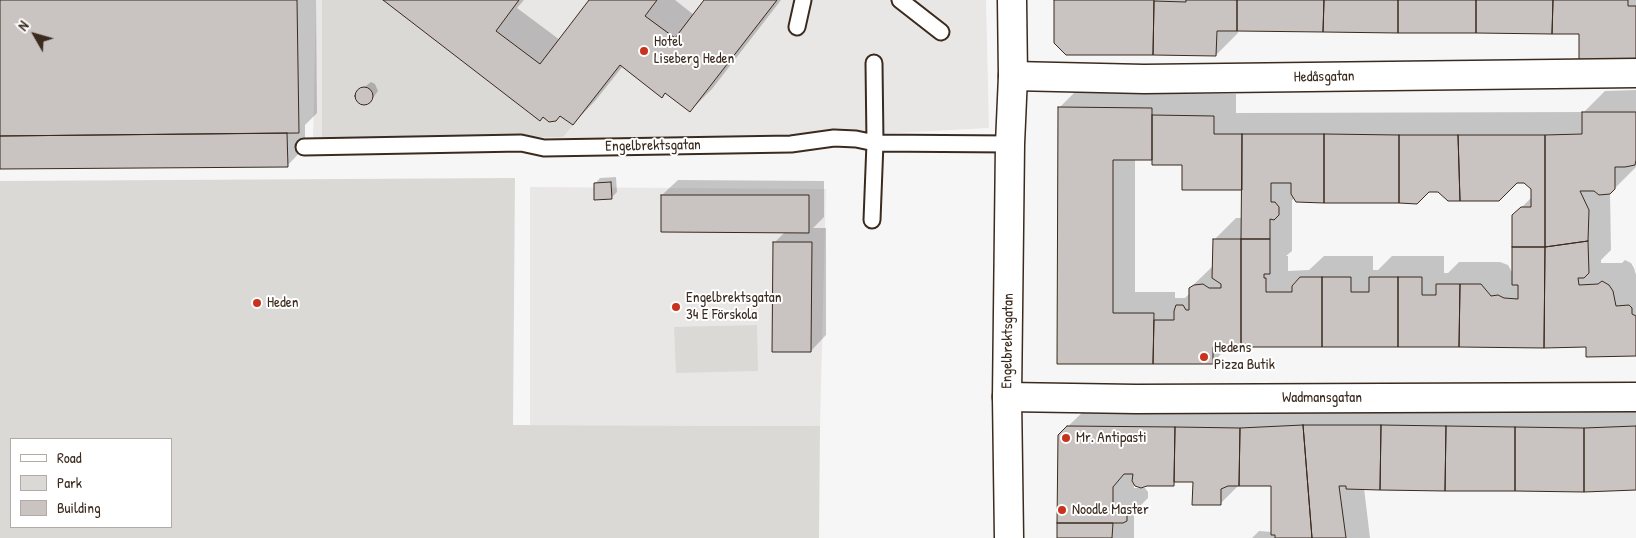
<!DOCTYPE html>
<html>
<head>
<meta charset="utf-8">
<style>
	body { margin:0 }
	#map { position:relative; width:1636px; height:538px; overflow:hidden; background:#f7f6f6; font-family:"Patrick Hand",sans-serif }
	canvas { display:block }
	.legend { position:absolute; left:10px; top:438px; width:162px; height:90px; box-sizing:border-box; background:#fff; border:1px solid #b1aaa5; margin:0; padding:6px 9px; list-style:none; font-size:15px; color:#3b2a1e }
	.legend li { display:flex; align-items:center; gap:10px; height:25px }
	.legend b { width:25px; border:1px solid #b1aaa5 }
	.north { position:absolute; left:10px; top:10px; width:50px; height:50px; -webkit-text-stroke:4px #fff; paint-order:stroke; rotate:308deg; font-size:14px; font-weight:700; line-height:20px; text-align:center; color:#3b2a1e }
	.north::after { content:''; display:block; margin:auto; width:18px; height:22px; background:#3b2a1e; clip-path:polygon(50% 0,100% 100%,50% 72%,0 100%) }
</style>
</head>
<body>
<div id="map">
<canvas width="1636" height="538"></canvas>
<ul class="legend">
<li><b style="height:6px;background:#fff"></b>Road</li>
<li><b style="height:14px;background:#dbd9d6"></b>Park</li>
<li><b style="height:14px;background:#c9c3c1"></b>Building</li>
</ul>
<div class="north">N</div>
</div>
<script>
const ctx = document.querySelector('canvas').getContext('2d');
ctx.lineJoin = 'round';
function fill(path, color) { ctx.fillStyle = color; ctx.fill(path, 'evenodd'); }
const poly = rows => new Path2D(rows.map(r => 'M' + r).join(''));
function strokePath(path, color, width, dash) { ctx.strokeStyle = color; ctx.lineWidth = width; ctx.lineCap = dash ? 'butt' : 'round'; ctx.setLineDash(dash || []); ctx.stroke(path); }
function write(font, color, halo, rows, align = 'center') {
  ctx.font = font + ' "Patrick Hand",sans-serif'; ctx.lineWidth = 4; ctx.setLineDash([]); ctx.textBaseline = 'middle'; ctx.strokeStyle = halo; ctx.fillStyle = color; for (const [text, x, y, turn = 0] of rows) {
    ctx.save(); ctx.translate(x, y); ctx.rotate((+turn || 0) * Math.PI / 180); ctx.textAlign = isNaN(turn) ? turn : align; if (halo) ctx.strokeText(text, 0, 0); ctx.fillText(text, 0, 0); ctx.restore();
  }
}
fill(poly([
	[316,0,986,0,989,128,801,138,313,141],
	[530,187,826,189,820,426,530,425]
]), '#e9e7e6');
fill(poly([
	[322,0,383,0,540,121,543,117,560,116,573,125,563,137,322,138],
	[515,178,513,425,820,426,819,538,0,538,0,181],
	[11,439,171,439,171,527,11,527],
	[757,325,758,371,676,373,674,327]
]), '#dbd9d6');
fill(poly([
	[0,0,316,0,317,113,305,125,305,147,287,166,0,167],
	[385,0,524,0,517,8,560,40,590,0,675,0,694,15,705,0,781,0,712,89,690,111,666,92,623,66,595,101,573,124],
	[1056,0,1636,0,1636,58,1580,33,1238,30,1238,33,1216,55,1067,54],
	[371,82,375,84,378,91,370,102,363,104,358,101,356,97,358,92],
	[1081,86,1173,86,1173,94,1236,94,1236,113,1584,112,1605,91,1636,90,1636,167,1610,193,1611,250,1601,260,1601,263,1622,263,1625,260,1631,263,1634,268,1636,275,1636,355,1587,346,1229,346,1212,363,1058,362,1059,108],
	[1135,158,1153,159,1183,164,1243,189,1243,218,1236,218,1214,240,1214,265,1190,288,1190,293,1185,298,1175,298,1175,292,1135,292],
	[1525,181,1533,188,1532,197,1513,216,1513,274,1508,265,1500,262,1459,262,1448,273,1444,273,1444,256,1392,256,1378,270,1373,270,1373,256,1324,256,1309,270,1288,271,1288,256,1286,256,1292,251,1292,200,1295,198,1439,191],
	[616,177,617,192,612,197,595,184,600,178],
	[678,180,824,181,824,217,813,228,826,228,826,335,811,351,774,243,785,232,662,195],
	[1090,405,1636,406,1636,489,1364,488,1370,538,1252,538,1259,531,1272,532,1273,485,1239,485,1220,504,1194,481,1177,480,1173,484,1134,484,1134,488,1145,488,1148,492,1148,498,1134,512,1134,538,1058,538,1059,435]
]), '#0003');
const building = poly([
	[0,0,297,0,299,133,0,136,0,0],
	[383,0,519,0,496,31,540,64,589,0,657,0,645,16,675,38,704,0,777,0,690,112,665,93,662,98,620,65,573,125,560,116,556,121,549,122,543,117,540,121,383,0],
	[1054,0,1154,0,1153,55,1066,55,1054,43,1054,0],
	[1186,0,1237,0,1237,31,1217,31,1216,56,1153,55,1154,1,1186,2,1186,0],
	[1237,0,1324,0,1323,32,1237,31,1237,0],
	[1324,0,1398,0,1398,33,1323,32,1324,0],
	[1398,0,1476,0,1476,33,1398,33,1398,0],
	[1476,0,1553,0,1552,34,1476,33,1476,0],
	[1553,0,1628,0,1628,6,1636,6,1636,59,1579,60,1579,34,1552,34,1553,0],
	'355 96a9 9 0 1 1 18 0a9 9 0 1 1-18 0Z',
	[1058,107,1152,108,1152,160,1113,160,1113,313,1154,313,1153,364,1057,364,1058,107],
	[1582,112,1636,112,1636,160,1635,165,1625,167,1615,167,1615,189,1610,194,1599,195,1594,191,1580,191,1589,210,1588,241,1545,247,1545,135,1582,134,1582,112],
	[1152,115,1214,116,1214,134,1242,134,1242,190,1182,190,1182,165,1152,165,1152,115],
	[287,133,288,167,0,169,0,136,287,133],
	[1242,134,1324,134,1324,203,1296,202,1291,194,1291,183,1271,183,1271,202,1275,202,1279,207,1279,215,1274,220,1270,219,1270,239,1241,239,1242,134],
	[1324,134,1399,135,1399,203,1324,203,1324,134],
	[1399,135,1458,135,1460,201,1448,201,1438,192,1429,192,1417,204,1399,203,1399,135],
	[1458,135,1545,135,1545,247,1512,247,1512,215,1521,207,1531,207,1531,189,1524,183,1517,183,1499,201,1460,201,1458,135],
	[611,182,612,199,594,200,594,183,611,182],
	[661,195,809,195,809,233,661,232,661,195],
	[1213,239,1241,239,1241,347,1213,347,1213,364,1153,364,1154,320,1174,320,1174,311,1176,305,1183,305,1186,310,1189,310,1189,288,1194,285,1203,284,1209,288,1221,288,1221,284,1212,278,1213,239],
	[1241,239,1270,239,1270,274,1264,274,1264,278,1266,278,1266,292,1292,292,1292,286,1300,277,1322,277,1322,347,1241,347,1241,239],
	[1588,241,1589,273,1584,278,1578,278,1579,285,1598,284,1602,281,1609,285,1613,291,1616,306,1629,305,1632,308,1632,314,1636,316,1636,356,1586,357,1586,347,1544,348,1545,247,1588,241],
	[773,242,812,242,811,352,772,352,773,242],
	[1512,247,1545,247,1544,348,1459,347,1460,284,1481,284,1491,296,1498,295,1504,298,1518,299,1518,285,1512,285,1512,247],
	[1322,277,1351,277,1351,292,1369,292,1369,277,1398,277,1398,347,1322,347,1322,277],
	[1398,277,1422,277,1422,295,1436,295,1436,284,1460,284,1459,347,1398,347,1398,277],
	[1303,425,1312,538,1275,538,1275,535,1271,535,1271,486,1239,486,1240,428,1303,425],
	[1303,425,1381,425,1380,490,1346,489,1346,486,1339,486,1346,538,1312,538,1303,425],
	[1381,425,1446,426,1445,491,1380,490,1381,425],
	[1067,426,1175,427,1174,486,1147,486,1141,488,1135,486,1132,481,1133,474,1124,474,1113,487,1113,510,1123,510,1127,515,1127,521,1123,523,1057,523,1058,435,1067,426],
	[1446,426,1515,427,1515,491,1445,491,1446,426],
	[1636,426,1636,490,1584,492,1584,428,1636,426],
	[1175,427,1240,428,1239,486,1228,486,1221,489,1221,505,1192,505,1193,482,1174,482,1175,427],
	[1515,427,1584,428,1584,492,1515,491,1515,427],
	[1057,523,1113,523,1112,538,1057,538,1057,523]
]);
fill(building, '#c9c3c1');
strokePath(building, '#3b2a1e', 1);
const lane = poly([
	[900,0,941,32],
	[797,27,803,0],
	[304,147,521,143,544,148,791,144,834,138,856,139,875,143,1010,144],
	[872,220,875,143,874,63]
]);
const street = poly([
	[1013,76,1144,79,1636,73],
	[1007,397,1136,399,1636,397]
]);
const secondary = poly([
	[1009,538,1007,397,1010,144,1013,76,1012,0]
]);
strokePath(lane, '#3b2a1e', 19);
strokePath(street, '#3b2a1e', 31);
strokePath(secondary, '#3b2a1e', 31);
strokePath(lane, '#fff', 15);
strokePath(street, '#fff', 28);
strokePath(secondary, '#fff', 28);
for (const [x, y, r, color] of [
	[644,51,5,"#c8321e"],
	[257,303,5,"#c8321e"],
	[676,307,5,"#c8321e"],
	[1204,357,5,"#c8321e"],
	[1066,438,5,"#c8321e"],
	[1062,510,5,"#c8321e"]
]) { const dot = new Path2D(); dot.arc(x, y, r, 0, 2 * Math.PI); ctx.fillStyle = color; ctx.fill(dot); strokePath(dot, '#fff', 2); }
write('15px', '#3b2a1e', '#fff', [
	["Hotel",654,42],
	["Liseberg Heden",654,59],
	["Engelbrektsgatan",686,298],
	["34 E Förskola",686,315],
	["Heden",267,303],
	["Hedens",1214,348],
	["Pizza Butik",1214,365],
	["Mr. Antipasti",1076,438],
	["Noodle Master",1072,510]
], 'left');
write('15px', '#3b2a1e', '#fff', [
	["Hedåsgatan",1324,77,-1],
	["Engelbrektsgatan",653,146,-1],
	["Engelbrektsgatan",1008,341,-89],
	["Wadmansgatan",1322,398]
]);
</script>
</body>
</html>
